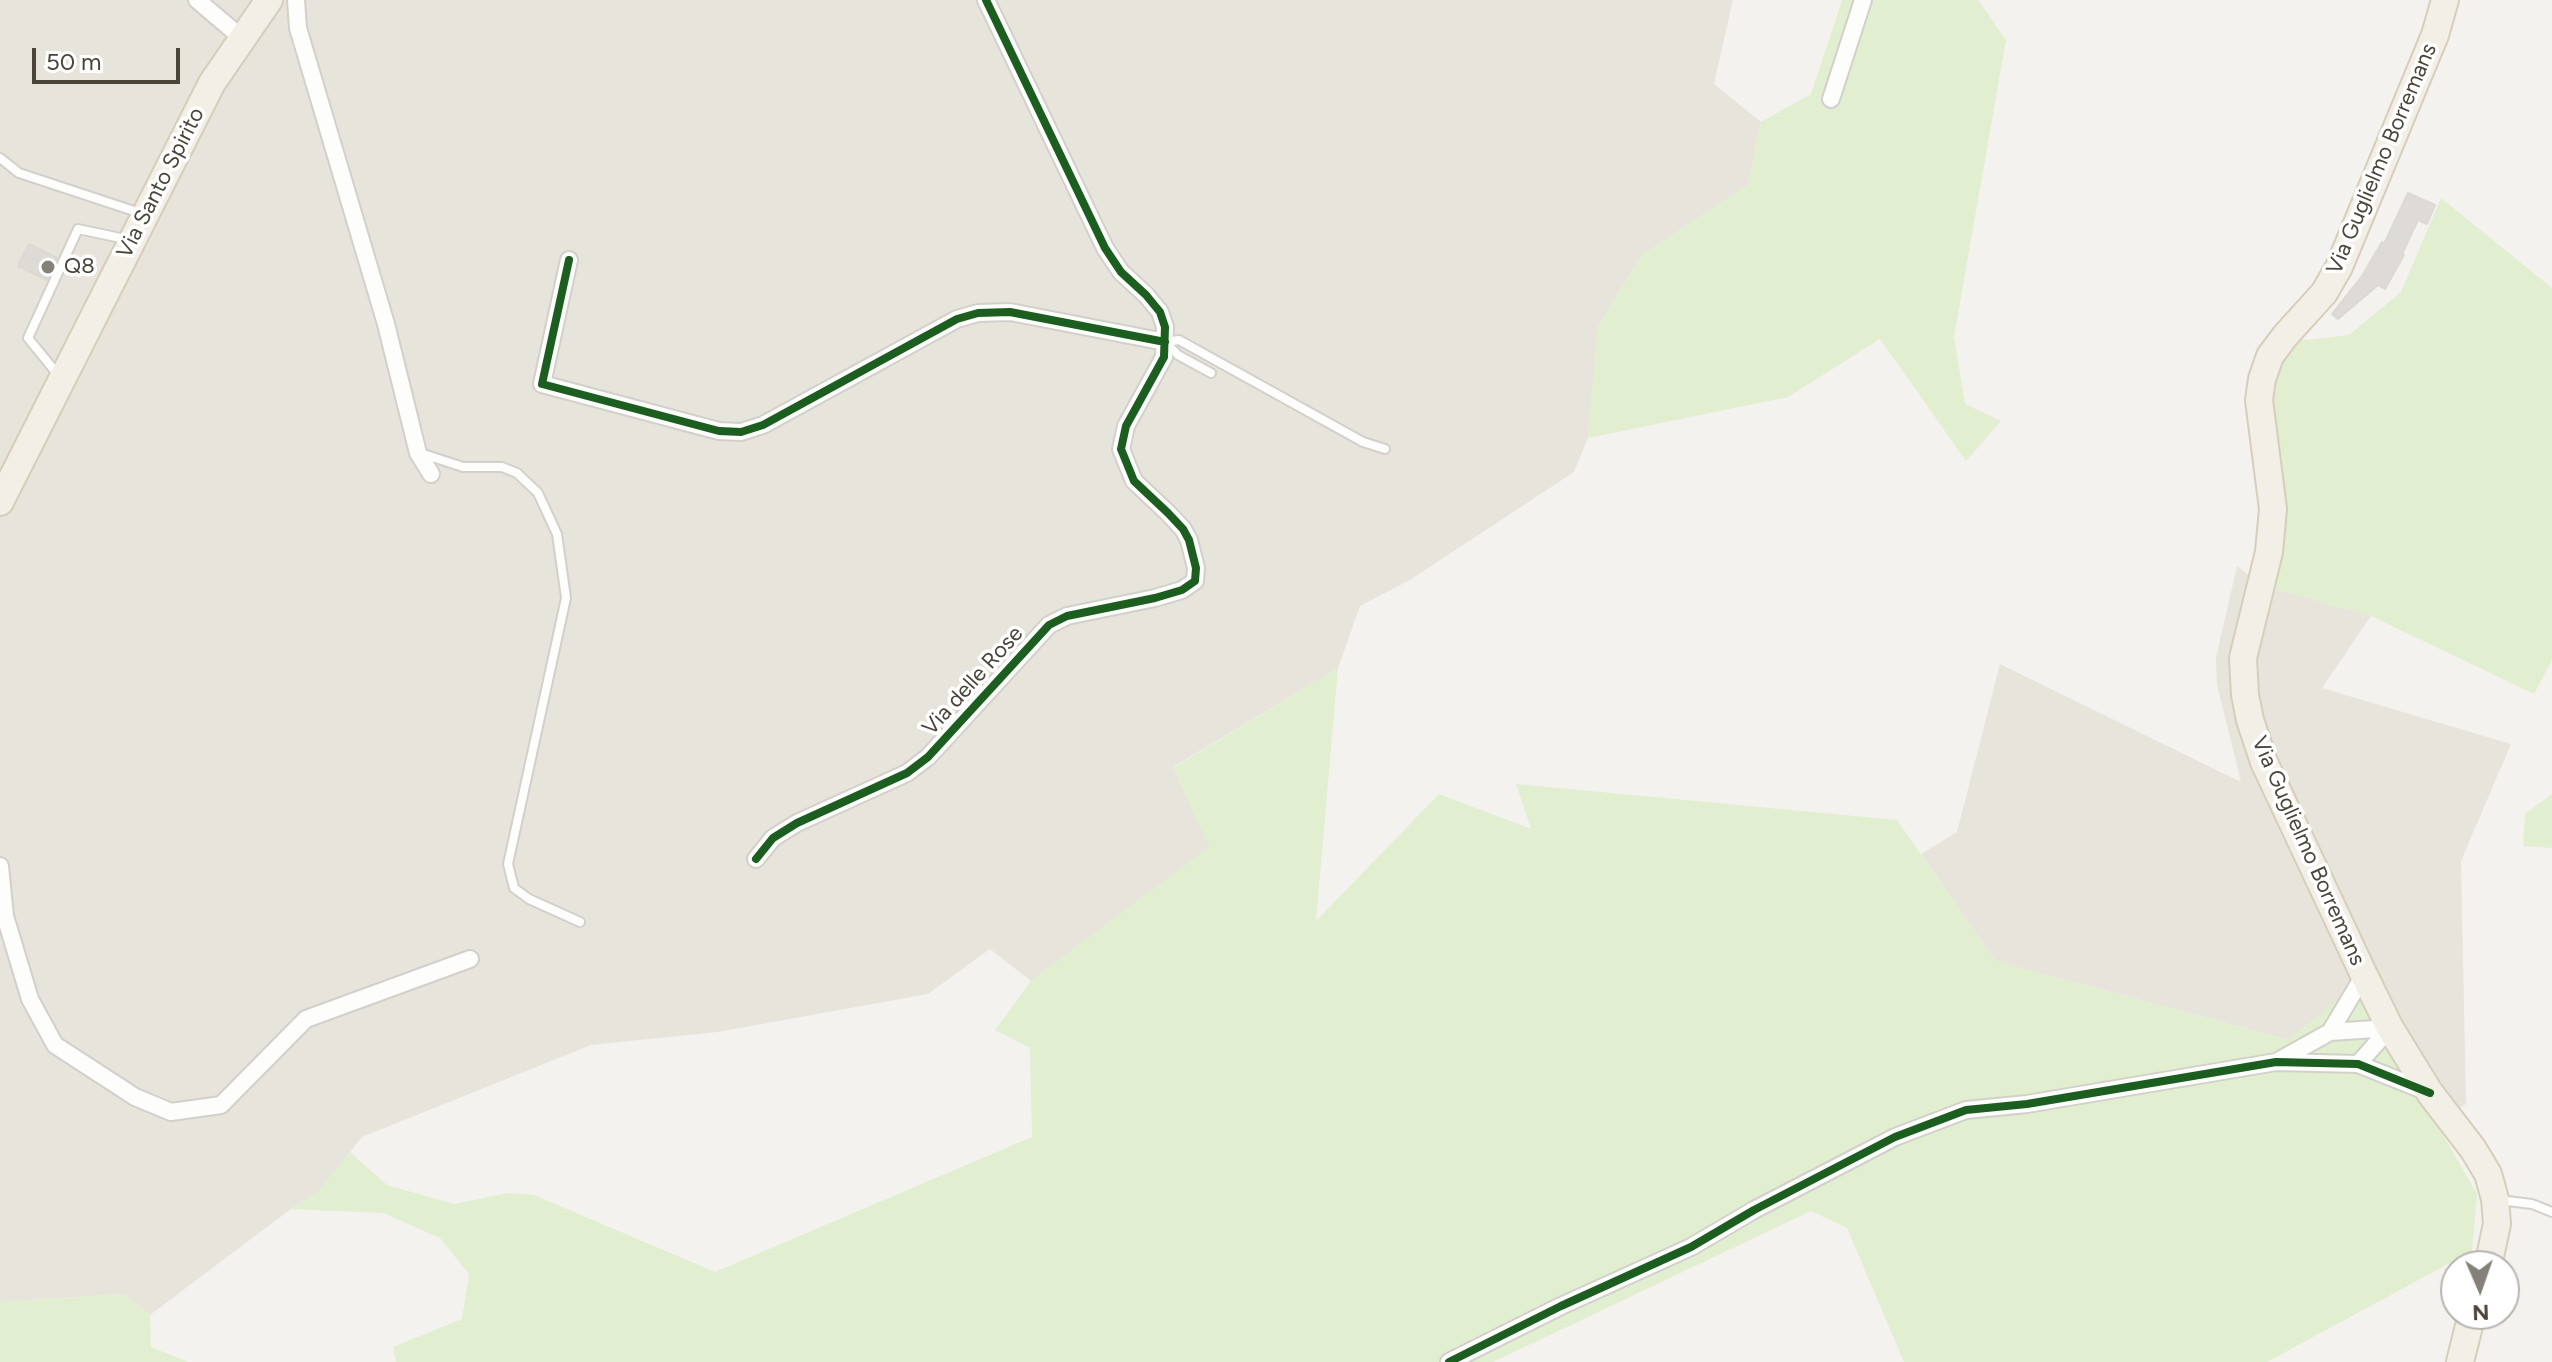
<!DOCTYPE html>
<html>
<head>
<meta charset="utf-8">
<style>
	body { margin:0 }
	#map { position:relative; width:2552px; height:1362px; overflow:hidden; background:#f4f2ee; font-family:Figtree,sans-serif }
	canvas { display:block }
	.north { position:absolute; left:2440px; top:1250px; width:80px; height:80px; box-sizing:border-box; background:#fff; border:2px solid #b7b4b0; border-radius:50%; rotate:178deg; font-size:22px; font-weight:700; line-height:32px; text-align:center; color:#4b4439 }
	.north::after { content:''; display:block; margin:auto; width:28px; height:36px; background:#868178; clip-path:polygon(50% 0,100% 100%,50% 72%,0 100%) }
	.scale { position:absolute; left:32px; top:48px; width:148px; height:36px; box-sizing:border-box; border:4px solid #4b4439; border-top:0; padding-left:10px; font-size:24px; line-height:28px; white-space:nowrap; color:#4b4439; -webkit-text-stroke:6px #fff; paint-order:stroke }
</style>
</head>
<body>
<div id="map">
<canvas width="2552" height="1362"></canvas>
<div class="north">N</div>
<div class="scale">50 m</div>
</div>
<script>
const ctx = document.querySelector('canvas').getContext('2d');
ctx.lineJoin = 'round';
function fill(path, color) { ctx.fillStyle = color; ctx.fill(path, 'evenodd'); }
const poly = rows => new Path2D(rows.map(r => 'M' + r).join(''));
function strokePath(path, color, width, dash) { ctx.strokeStyle = color; ctx.lineWidth = width; ctx.lineCap = dash ? 'butt' : 'round'; ctx.setLineDash(dash || []); ctx.stroke(path); }
function write(font, color, halo, rows, align = 'center') {
  ctx.font = font + ' Figtree,sans-serif'; ctx.lineWidth = 7; ctx.setLineDash([]); ctx.textBaseline = 'middle'; ctx.strokeStyle = halo; ctx.fillStyle = color; for (const [text, x, y, turn = 0] of rows) {
    ctx.save(); ctx.translate(x, y); ctx.rotate((+turn || 0) * Math.PI / 180); ctx.textAlign = isNaN(turn) ? turn : align; if (halo) ctx.strokeText(text, 0, 0); ctx.fillText(text, 0, 0); ctx.restore();
  }
}
fill(poly([
	[0,0,1733,0,1714,84,1761,122,1748,185,1641,256,1598,327,1588,438,1574,472,1410,580,1360,606,1338,668,1173,767,1210,847,1031,981,990,949,928,994,718,1032,591,1045,362,1137,318,1192,291,1209,150,1315,124,1294,0,1302],
	[2237,566,2262,585,2371,616,2322,688,2511,744,2461,861,2466,1104,2438,1125,2357,986,2289,1040,1995,961,1921,854,1957,832,2000,664,2241,782,2217,685,2216,657]
]), '#e7e4dc');
fill(poly([
	[1842,0,1978,0,2006,40,1954,337,1965,404,2001,421,1966,461,1880,339,1788,397,1588,438,1598,327,1641,256,1748,185,1761,122,1811,94],
	[2441,198,2552,288,2552,660,2534,694,2371,616,2262,585,2259,400,2285,336,2307,340,2349,335,2401,292],
	[1338,668,1316,921,1439,794,1531,829,1516,784,1897,820,1995,961,2288,1040,2357,985,2477,1194,2472,1251,2267,1362,1904,1362,1847,1228,1811,1211,1493,1362,396,1362,393,1347,462,1319,469,1274,440,1238,383,1213,291,1209,318,1192,350,1152,387,1185,454,1204,508,1193,534,1195,715,1272,1032,1137,1030,1048,995,1030,1031,981,1209,847,1173,768],
	[2552,794,2552,848,2523,846,2525,814],
	[124,1294,150,1315,151,1347,188,1362,0,1362,0,1302]
]), '#e1eecf');
const building = poly([
	[2408,193,2435,205,2427,224,2418,220,2402,254,2404,255,2385,289,2378,285,2338,319,2332,314,2362,276,2382,242,2384,244,2408,193],
	[29,244,57,258,47,280,18,266,29,244]
]);
fill(building, '#dedbd6');
strokePath(building, '#dcd9d4', 2);
const service = poly([
	[0,158,19,173,140,213],
	[1211,373,1178,355,1165,342,1179,340,1363,442,1385,449],
	[59,376,28,338,78,229,130,240],
	[423,454,463,467,502,467,517,473,538,493,557,534,566,598,508,864,514,888,529,899,580,922],
	[2499,1200,2532,1204,2552,1212]
]);
const minor = poly([
	[197,0,243,39],
	[296,0,298,28,386,324,418,453,431,474],
	[1831,99,1863,0],
	[569,260,542,384,719,431,741,432,763,425,957,319,978,313,1010,312,1165,342],
	[756,859,773,838,797,823,907,773,928,757,1049,625,1067,616,1155,598,1182,590,1195,581,1196,568,1189,540,1183,529,1168,513,1134,481,1121,449,1126,426,1164,357,1165,327,1160,312,1146,295,1121,272,1105,248,986,0],
	[0,866,5,916,30,999,55,1045,135,1097,171,1112,221,1105,306,1019,470,959],
	[2330,1032,2390,1028],
	[2278,1061,2330,1032,2364,975],
	[2358,1064,2390,1028],
	[1449,1362,1561,1306,1691,1247,1754,1210,1895,1137,1966,1110,2027,1104,2276,1062,2358,1064,2428,1092]
]);
const primary = poly([
	[2445,0,2435,35,2339,267,2324,293,2285,336,2270,356,2262,379,2259,400,2273,509,2269,552,2243,658,2245,695,2250,720,2264,762,2364,975,2390,1028,2430,1093,2473,1149,2488,1174,2495,1199,2497,1224,2488,1266],
	[0,502,212,83,269,0],
	[2460,1362,2472,1314]
]);
strokePath(service, '#d2d0cb', 12);
strokePath(minor, '#d2d0cb', 20);
strokePath(primary, '#d6cebb', 30);
strokePath(service, '#fdfdfc', 8);
strokePath(minor, '#fdfdfc', 16);
strokePath(primary, '#f2efe6', 26);
strokePath(poly([
	[569,260,542,384,719,431,741,432,763,425,957,319,978,313,1010,312,1165,342],
	[756,859,773,838,797,823,907,773,928,757,1049,625,1067,616,1155,598,1182,590,1195,581,1196,568,1189,540,1183,529,1168,513,1134,481,1121,449,1126,426,1164,357,1165,327,1160,312,1146,295,1121,272,1105,248,986,0],
	[1449,1362,1561,1306,1691,1247,1754,1210,1895,1137,1966,1110,2027,1104,2276,1062,2358,1064,2430,1093]
]), '#1b5e20', 8);
for (const [x, y, r, color] of [
	[48,267,8,"#868178"]
]) { const dot = new Path2D(); dot.arc(x, y, r, 0, 2 * Math.PI); ctx.fillStyle = color; ctx.fill(dot); strokePath(dot, '#fff', 3); }
write('22px', '#4b4439', '#fff', [
	["Via Guglielmo Borremans",2382,159,-67],
	["Via Santo Spirito",161,183,-63],
	["Via delle Rose",973,681,-48],
	["Via Guglielmo Borremans",2308,851,66]
]);
write('22px', '#4b4439', '#fff', [
	["Q8",64,267]
], 'left');
</script>
</body>
</html>
